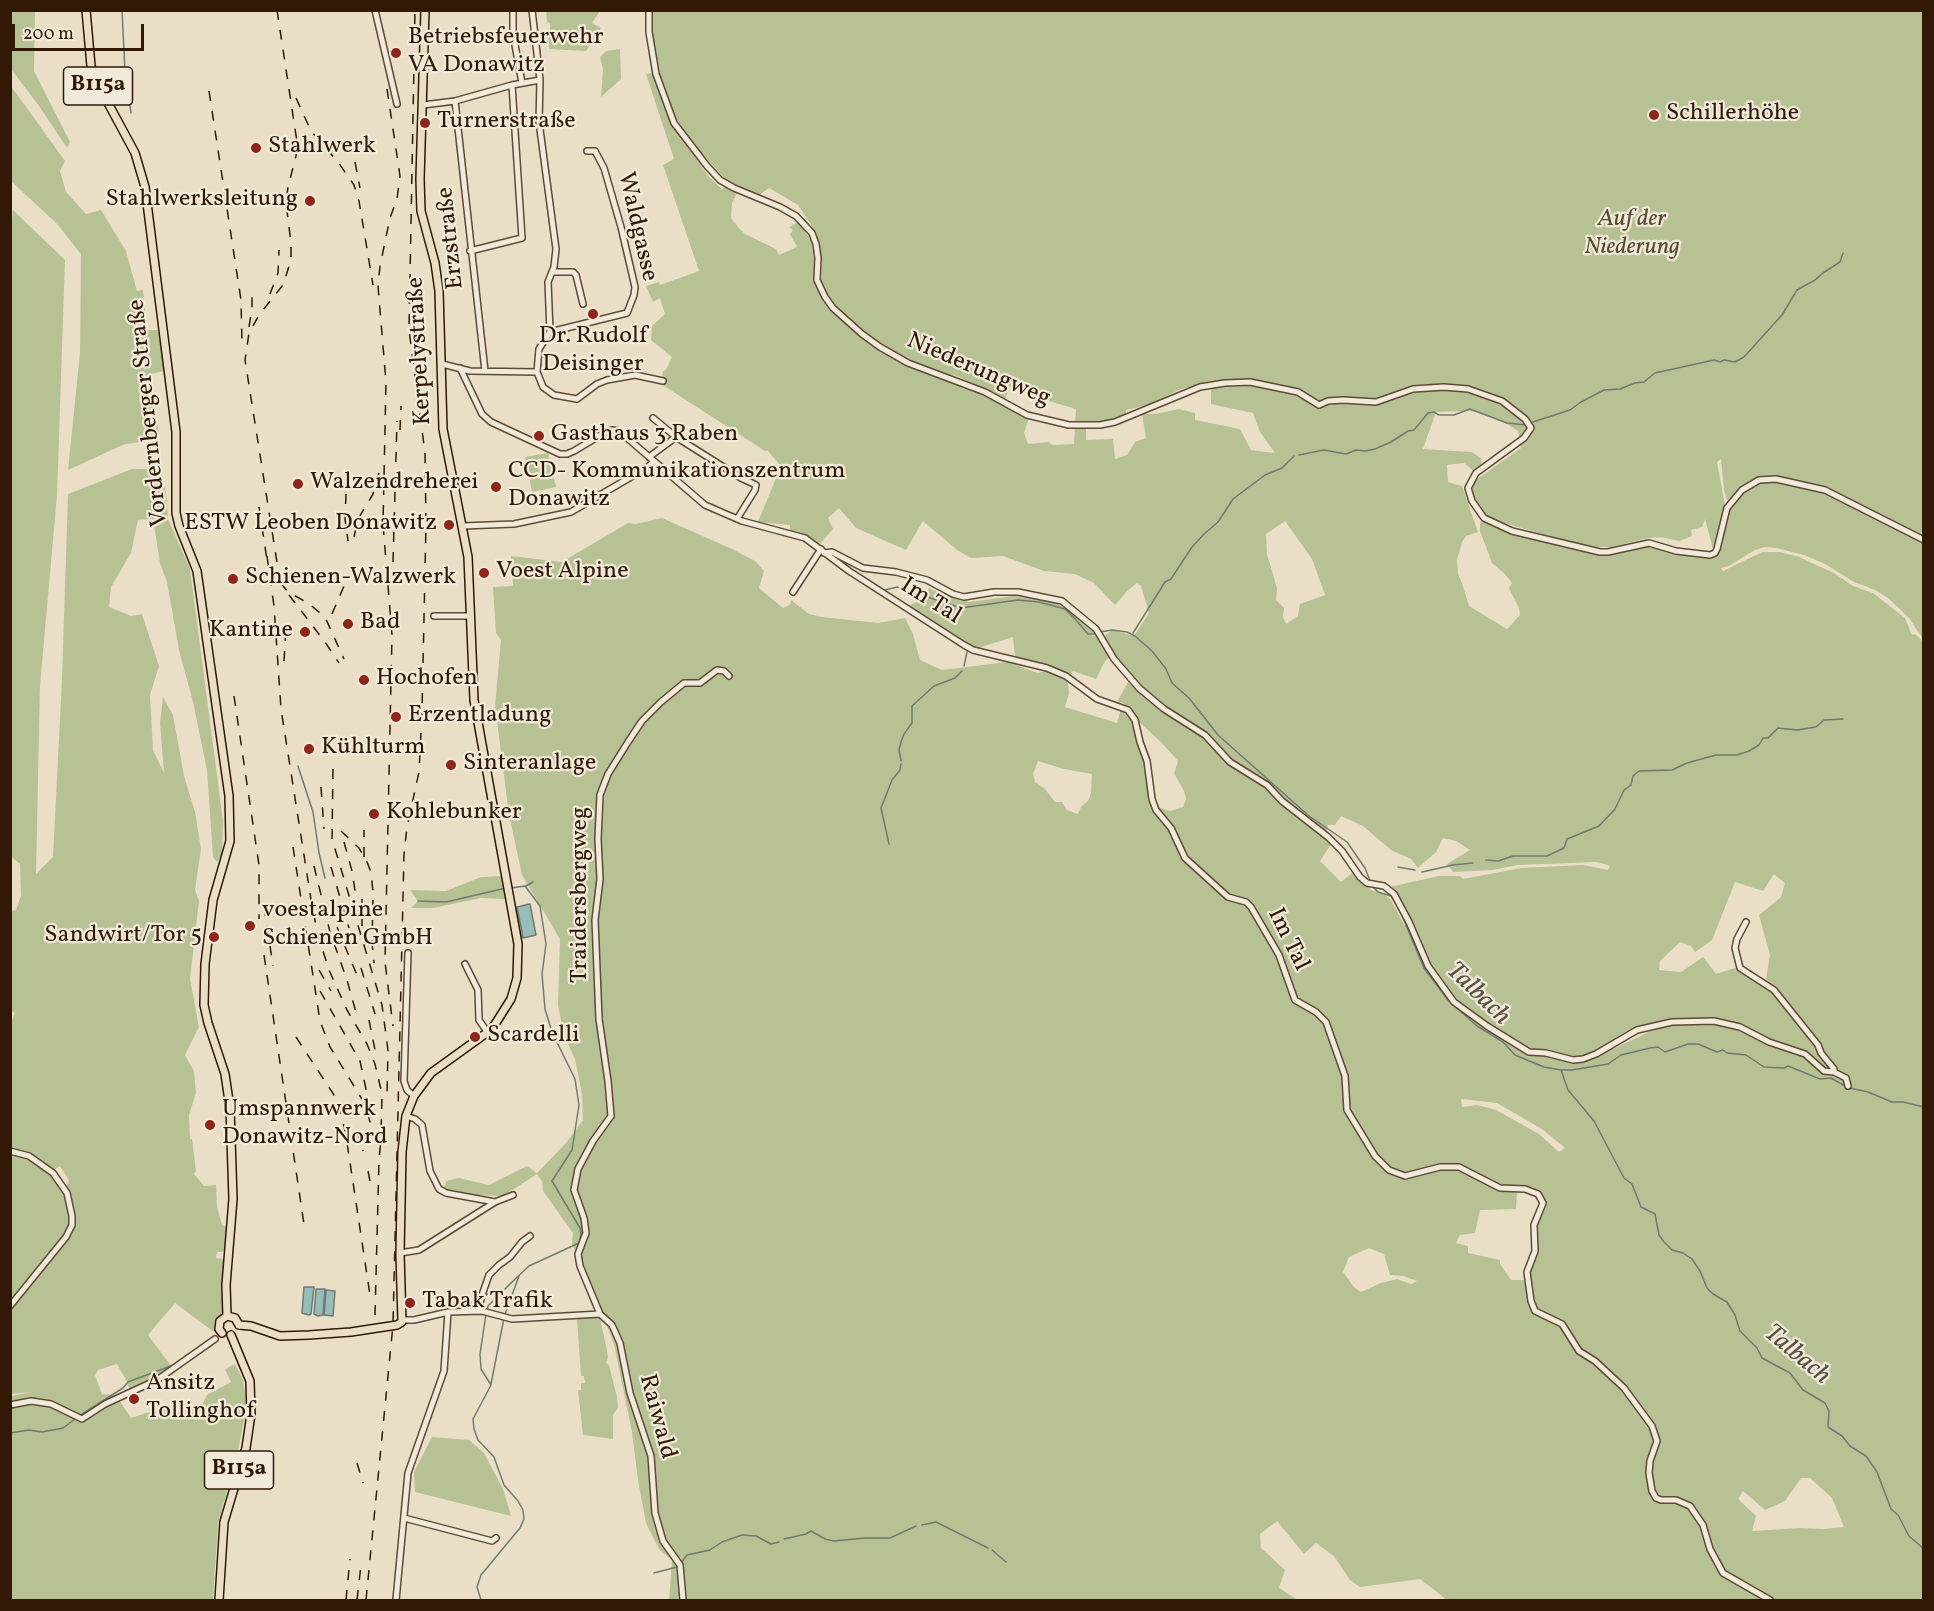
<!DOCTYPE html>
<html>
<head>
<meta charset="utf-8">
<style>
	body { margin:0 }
	#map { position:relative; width:1934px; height:1611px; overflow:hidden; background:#eadfc6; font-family:Vollkorn,serif }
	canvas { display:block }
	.frame { position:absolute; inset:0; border:12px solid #311905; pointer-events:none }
	.scale { position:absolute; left:12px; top:24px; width:132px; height:27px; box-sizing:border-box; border:3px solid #311905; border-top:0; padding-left:8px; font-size:18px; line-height:21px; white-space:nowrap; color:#311905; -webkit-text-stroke:4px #f1eada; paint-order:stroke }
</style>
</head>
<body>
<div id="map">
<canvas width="1934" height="1611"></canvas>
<div class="frame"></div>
<div class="scale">200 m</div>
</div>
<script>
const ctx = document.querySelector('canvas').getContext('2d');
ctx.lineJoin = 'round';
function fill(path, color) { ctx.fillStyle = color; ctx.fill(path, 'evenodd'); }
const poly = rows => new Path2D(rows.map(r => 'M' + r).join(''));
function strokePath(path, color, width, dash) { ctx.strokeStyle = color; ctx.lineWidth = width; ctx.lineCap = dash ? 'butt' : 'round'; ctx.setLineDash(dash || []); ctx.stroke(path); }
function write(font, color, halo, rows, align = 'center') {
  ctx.font = font + ' Vollkorn,serif'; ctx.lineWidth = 4.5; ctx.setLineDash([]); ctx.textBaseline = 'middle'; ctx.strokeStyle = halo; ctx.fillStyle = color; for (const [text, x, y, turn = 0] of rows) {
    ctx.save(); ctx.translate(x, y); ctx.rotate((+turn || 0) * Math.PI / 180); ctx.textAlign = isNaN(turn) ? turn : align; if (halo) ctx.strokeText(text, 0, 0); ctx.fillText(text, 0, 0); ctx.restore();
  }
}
fill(poly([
	[10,11,35,11,34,71,70,142,67,148,39,106,11,69],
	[546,11,600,11,592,23,601,28,586,51,549,49,548,32,550,31,550,23,547,22],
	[651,11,1923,11,1923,639,1909,618,1888,598,1875,590,1854,582,1825,564,1804,555,1776,548,1765,547,1755,550,1729,566,1721,568,1723,571,1762,552,1780,552,1799,557,1834,573,1853,586,1873,593,1905,618,1912,635,1915,634,1923,642,1923,1600,1447,1600,1420,1579,1360,1587,1350,1580,1334,1556,1316,1543,1304,1554,1277,1521,1260,1534,1261,1548,1285,1570,1279,1588,1298,1600,669,1600,672,1560,659,1549,646,1523,638,1480,632,1432,614,1344,583,1263,572,1244,573,1233,543,1191,542,1181,537,1174,503,1196,473,1195,444,1189,446,1181,459,1178,489,1185,527,1166,537,1173,566,1143,583,1120,582,1094,575,1059,564,1035,558,1005,560,939,522,875,509,814,495,706,501,640,496,633,493,587,513,586,511,556,562,562,628,523,636,524,662,518,732,549,755,561,764,571,759,588,783,608,790,605,791,600,809,614,822,617,878,623,905,618,913,634,920,660,942,670,1007,662,1038,673,1047,671,1064,677,1068,683,1069,693,1065,707,1117,723,1121,709,1127,712,1133,719,1136,738,1147,766,1150,801,1153,808,1168,827,1183,858,1200,877,1202,872,1183,853,1173,826,1158,807,1170,811,1183,807,1186,799,1184,791,1174,773,1178,761,1162,743,1137,720,1136,715,1128,707,1123,703,1117,702,1128,682,1165,714,1207,739,1233,767,1262,783,1287,807,1323,834,1332,843,1320,861,1341,882,1353,872,1371,890,1384,894,1391,900,1404,925,1412,924,1402,902,1390,887,1439,876,1460,876,1463,879,1521,868,1583,865,1608,870,1610,866,1597,862,1518,865,1493,870,1453,872,1447,864,1470,850,1456,841,1443,838,1436,852,1418,868,1411,859,1391,850,1363,826,1341,816,1335,825,1328,825,1326,833,1292,807,1263,780,1233,763,1205,734,1156,700,1122,668,1104,636,1111,631,1116,631,1134,636,1149,613,1141,586,1137,583,1127,591,1115,605,1094,583,1075,574,1044,571,1003,556,971,558,957,550,923,521,906,550,856,528,839,508,828,518,833,529,820,544,805,535,790,531,790,525,758,522,781,466,767,450,765,451,661,384,663,371,666,370,672,357,651,340,652,326,665,314,660,298,653,302,646,286,659,282,660,285,699,271,663,165,674,159,646,74,654,73,666,113,708,176,722,189,725,186,737,193,732,203,731,218,738,227,745,234,776,249,779,255,797,247,790,234,793,230,789,227,798,222,811,240,815,264,814,275,821,294,840,318,844,313,828,298,821,282,822,261,818,241,815,231,798,205,769,188,758,196,730,184,698,149,675,117,659,71,651,36],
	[895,360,915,363,939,372,957,376,1005,399,1011,385,1030,388,1050,396,1049,401,1076,409,1075,424,1112,420,1126,415,1126,410,1148,405,1181,389,1211,381,1211,404,1253,413,1260,432,1275,453,1251,450,1240,429,1195,420,1195,413,1179,409,1155,414,1142,414,1146,438,1135,442,1127,455,1115,459,1113,439,1086,440,1086,427,1075,427,1074,444,1053,445,1048,442,1028,444,1024,433,1029,418,982,393,961,388,960,383],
	[1471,411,1499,419,1518,431,1521,448,1476,480,1471,492,1478,509,1494,520,1577,544,1597,547,1611,547,1648,538,1661,537,1680,541,1692,536,1691,530,1702,527,1705,519,1713,549,1717,544,1725,505,1717,462,1721,459,1724,490,1727,500,1729,501,1741,490,1761,478,1781,477,1786,481,1761,482,1749,488,1737,498,1726,515,1721,540,1714,556,1678,555,1642,545,1614,552,1590,552,1499,528,1485,520,1483,520,1480,523,1480,531,1492,563,1504,573,1512,583,1509,588,1519,608,1520,615,1507,629,1469,606,1462,583,1458,574,1457,560,1462,542,1466,536,1478,532,1462,486,1448,482,1447,465,1464,463,1475,472,1482,467,1481,458,1472,452,1423,449,1436,412],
	[1285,521,1312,559,1325,595,1300,604,1298,616,1286,624,1283,617,1284,608,1276,600,1277,588,1267,554,1266,534],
	[1038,761,1064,769,1092,774,1091,793,1088,801,1081,807,1078,814,1067,810,1062,802,1055,802,1045,789,1035,782,1033,774],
	[1774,874,1785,883,1781,897,1759,915,1770,955,1766,979,1815,1036,1822,1050,1819,1053,1771,990,1745,973,1735,968,1716,974,1703,957,1681,972,1659,970,1660,961,1680,942,1691,946,1695,952,1712,940,1735,882,1763,891],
	[1684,1019,1714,1019,1732,1022,1750,1029,1769,1039,1795,1048,1813,1057,1810,1060,1792,1051,1768,1044,1746,1032,1713,1023,1683,1023,1655,1029,1613,1049,1607,1043,1628,1030],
	[1461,1099,1497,1103,1542,1129,1565,1148,1559,1152,1539,1134,1496,1110,1477,1105,1462,1107],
	[1455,1164,1473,1171,1491,1183,1502,1187,1532,1187,1544,1197,1546,1206,1537,1224,1536,1254,1529,1272,1534,1302,1529,1305,1524,1280,1511,1280,1500,1264,1500,1260,1468,1253,1468,1246,1456,1243,1460,1235,1475,1233,1480,1210,1516,1209,1517,1192,1498,1190,1491,1187,1464,1170,1456,1168,1434,1170,1433,1167],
	[1369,1248,1384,1254,1390,1275,1403,1276,1417,1281,1411,1284,1397,1279,1381,1283,1361,1292,1354,1287,1343,1272,1349,1257],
	[1801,1478,1810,1478,1832,1498,1844,1527,1824,1529,1801,1528,1752,1531,1756,1516,1738,1499,1743,1491,1765,1510,1785,1501],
	[620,49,621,79,601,97,603,69,600,57,606,51],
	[11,86,65,161,60,171,66,192,86,214,101,210,126,251,137,291,143,290,147,330,158,330,165,371,151,374,159,434,149,441,125,444,68,470,80,353,81,254,57,224,11,181],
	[13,210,65,260,57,495,40,686,36,874,53,857,62,679,68,494,132,469,161,469,166,493,168,519,190,569,223,821,222,855,217,862,213,857,207,770,193,702,179,650,167,582,160,563,153,519,138,520,131,553,111,587,109,607,131,616,142,614,159,666,150,695,153,750,164,773,160,723,163,697,173,715,184,776,195,812,201,849,195,890,199,901,190,979,199,1027,185,1055,194,1071,196,1093,189,1115,190,1139,192,1139,196,1171,194,1174,204,1186,216,1185,217,1207,222,1225,229,1228,226,1250,222,1252,217,1252,216,1258,225,1259,222,1287,222,1314,218,1318,214,1332,175,1303,148,1335,172,1367,165,1370,161,1376,130,1391,127,1382,117,1364,98,1370,95,1375,102,1394,116,1395,131,1418,162,1408,169,1412,202,1405,207,1395,231,1382,225,1369,235,1364,243,1380,246,1398,244,1420,237,1456,218,1523,213,1600,11,1600,11,1396,31,1392,11,1394,11,1311,15,1303,47,1265,46,1258,11,1301,11,1154,35,1161,51,1173,64,1191,68,1204,73,1203,66,1187,69,1180,60,1166,53,1171,36,1157,11,1149,10,1025,15,1013,10,1010,10,911,16,910,21,896,20,864,10,856,10,235],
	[548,453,556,487,532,492,525,457],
	[929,588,943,595,945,593,969,602,1014,596,1049,601,1064,607,1074,613,1093,631,1092,636,1098,636,1110,657,1105,661,1096,679,1073,671,1070,676,1056,669,1012,658,1015,657,1013,637,975,649,907,607,922,599],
	[501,876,505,899,481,898,433,908,411,908,418,901,410,890,446,891,481,877],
	[597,1316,600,1318,606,1346,608,1357,606,1363,609,1365,617,1397,618,1407,613,1415,613,1439,583,1435,578,1390,581,1390,581,1383,585,1383,584,1376,581,1376,577,1319],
	[432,1437,469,1440,484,1453,503,1489,511,1516,415,1492,414,1472]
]), '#b7c294');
const water = poly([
	[530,904,536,935,523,938,517,907,530,904],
	[304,1287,314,1287,311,1314,309,1315,302,1313,304,1287],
	[316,1289,325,1289,323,1315,318,1316,314,1314,316,1289],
	[326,1290,335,1291,333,1316,324,1315,326,1290]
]);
fill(water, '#98bcb9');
strokePath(water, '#6f7b71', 1.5);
strokePath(poly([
	[122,10,125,72,131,113],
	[1533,422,1570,410,1581,402,1604,390,1620,389,1635,383,1644,382,1655,373,1714,360,1720,362,1724,360,1735,362,1744,357,1782,315,1797,290,1815,280,1823,273,1840,262,1843,253],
	[1299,455,1324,450,1346,454,1356,450,1365,451,1375,449,1391,442,1408,431,1414,430,1428,413,1434,412,1439,415,1454,415,1470,409,1507,423,1526,425],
	[885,590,897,587,961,608,1018,600,1039,602,1065,609,1075,619,1088,634,1095,634],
	[1100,632,1112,630,1127,632,1135,636,1152,651,1166,669,1172,683,1189,698,1218,735,1309,816,1347,842,1365,868,1371,883],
	[1133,633,1165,582,1171,579,1192,547,1204,534,1218,522,1233,499,1265,475,1282,468,1294,456],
	[964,666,967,652],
	[901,761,899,750,901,742,904,734,912,723,912,706,934,686,955,678,962,671],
	[298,766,313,812,319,853,325,878],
	[889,844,881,808,892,780,900,770,901,764],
	[1486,860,1498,861,1513,856,1547,856,1564,848,1567,839,1599,826,1615,809,1624,790,1631,785,1633,776,1639,771,1672,770,1687,763,1716,755,1737,755,1749,751,1759,745,1763,738,1768,738,1778,728,1797,730,1816,727,1824,720,1843,719],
	[1398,867,1415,870],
	[1422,872,1453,865,1473,863],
	[526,886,533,882],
	[1373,887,1378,892,1391,896,1395,902],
	[418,901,446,902,506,888],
	[1398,906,1424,968,1448,1000,1477,1026,1503,1042,1515,1055,1544,1067,1561,1070,1568,1090,1594,1121,1624,1178,1632,1184,1641,1207,1655,1214,1659,1235,1664,1242,1672,1250,1683,1253,1692,1259,1700,1271,1707,1288,1713,1294,1727,1302,1735,1315,1740,1331,1757,1348,1762,1358,1790,1373,1803,1390,1825,1403,1829,1411,1828,1427,1842,1436,1850,1446,1866,1456,1877,1472,1891,1509,1898,1515,1909,1536,1924,1549],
	[1561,1070,1572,1070,1608,1064,1621,1055,1650,1048,1658,1047,1665,1052,1688,1044,1698,1044,1717,1052,1723,1050,1727,1053,1746,1055,1764,1067,1784,1068,1788,1066,1820,1079,1831,1078,1845,1086],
	[1850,1088,1868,1092,1892,1102,1903,1102,1924,1107],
	[484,1296,490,1293,497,1297],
	[447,1310,468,1304,479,1299],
	[487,1310,488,1306,512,1282,529,1266,579,1243,581,1235,580,1228,552,1181,572,1150,579,1105,575,1079,552,1032,545,1009,542,974,546,944,540,906,525,886,511,888],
	[505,1314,519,1276],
	[364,1327,384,1323],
	[272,1329,279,1332,293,1332],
	[325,1330,356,1328],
	[198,1354,212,1345],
	[491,1384,504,1318],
	[79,1416,123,1388,128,1382,176,1364],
	[10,1433,29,1430,42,1432,63,1428,75,1419],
	[922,1525,936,1522,988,1548],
	[784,1539,806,1534,811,1531,825,1539,834,1541,865,1538,890,1538,916,1526],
	[992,1550,1006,1562],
	[681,1563,687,1555,710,1550,722,1542,742,1535,756,1536,771,1544,779,1542],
	[654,1573,677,1567],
	[481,1600,477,1587,481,1575,520,1528,524,1519,523,1510,518,1501,504,1485,494,1457,478,1440,474,1429,473,1419,491,1385,481,1369,480,1354,486,1314]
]), '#6f7b71', 1.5);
const minor = poly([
	[375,10,397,104],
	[513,10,513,34,522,83],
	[532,10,540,80,539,122,556,249,554,267,548,282,550,332,539,349,537,372,543,387,554,395,577,399,597,384,607,380,635,375,663,381],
	[649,10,649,32,656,74,674,123,707,166,720,180,734,188,780,207,796,216,812,233,816,244,818,258,817,280,825,297,833,308,862,334,880,347,908,363,985,392,1027,415,1069,425,1100,425,1115,422,1200,387,1225,383,1250,382,1298,392,1319,405,1328,401,1343,400,1376,402,1413,389,1444,387,1468,389,1502,401,1525,419,1531,428,1524,438,1476,473,1468,488,1472,501,1484,518,1512,531,1600,552,1608,552,1649,543,1676,551,1710,555,1715,553,1717,549,1727,508,1742,490,1759,480,1776,479,1825,490,1924,540],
	[455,101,485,371],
	[423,105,455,101,512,85,540,80],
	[470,251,522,238,512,85],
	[552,272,573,272,576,275,583,304],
	[550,332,627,313,634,295,635,287,621,227,604,168,595,151,587,151],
	[442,364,470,371,537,372],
	[460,368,482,414,491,422,560,454,567,454,574,451,604,433,612,430,619,431,705,505,742,521,805,538,849,571,964,645,973,650,1047,668,1066,676,1097,699,1128,710,1135,720,1140,742,1147,761,1152,799,1156,810,1171,828,1185,858,1228,897,1246,902,1251,907,1279,955,1295,1000,1316,1012,1326,1022,1345,1076,1347,1110,1375,1156,1389,1170,1405,1176,1440,1167,1459,1167,1500,1188,1525,1189,1538,1194,1543,1203,1534,1225,1535,1251,1527,1272,1531,1301,1535,1311,1562,1324,1579,1351,1595,1361,1624,1388,1652,1426,1657,1441,1650,1461,1649,1473,1652,1491,1656,1498,1661,1500,1676,1500,1690,1506,1703,1525,1710,1549,1723,1573,1770,1600],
	[653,418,676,437],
	[649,457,676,437,741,478,754,484,756,485,755,490,737,519],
	[463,526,514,524,571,512,648,467,654,461],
	[824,553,832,552,863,568,896,572,927,580,953,594,964,597,994,592,1018,592,1062,601,1096,629,1114,659,1139,688,1164,709,1205,735,1230,762,1267,785,1282,801,1328,837,1342,851,1360,877,1367,883,1384,886,1394,894,1409,922,1428,966,1454,1002,1487,1026,1529,1052,1546,1053,1573,1060,1583,1059,1596,1054,1637,1030,1672,1022,1714,1021,1740,1027,1769,1042,1805,1054,1824,1071,1834,1072,1834,1069,1821,1053,1818,1045,1774,990,1740,968,1735,948,1737,939,1746,922],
	[793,592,821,549],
	[434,616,470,616],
	[408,953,404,1081,407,1090,414,1096],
	[465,964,478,990,479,1020,488,1033],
	[1834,1072,1846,1078,1848,1086],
	[406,1116,415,1119,422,1125,430,1171,439,1189,446,1193,495,1202],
	[10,1151,29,1156,53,1173,67,1193,72,1216,72,1225,66,1237,10,1306],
	[400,1253,419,1250,495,1202,513,1195],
	[478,1311,482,1295,489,1275,499,1265,510,1257,522,1242,530,1236],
	[448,1312,482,1311,512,1319,600,1314],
	[600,1314,580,1266,578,1254,586,1233,584,1218,574,1190,578,1169,593,1141,611,1116,608,1081,599,1019,595,920,600,879,598,839,600,795,608,774,628,742,642,721,661,702,684,683,700,683,717,670,724,671,729,676],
	[600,1314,612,1325,620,1343,630,1393,651,1456,655,1513,663,1541,680,1565,683,1600],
	[10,1405,31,1401,51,1404,82,1419,105,1404,157,1380,215,1339],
	[404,1518,492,1541,496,1538],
	[396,1600,408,1473,444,1371,448,1312,414,1320,403,1320]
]);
const major = poly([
	[86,10,91,66,94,77,135,153,145,187,176,432,176,513,179,526,197,571,229,796,230,841,213,900,205,964,204,1005,208,1023,225,1074,230,1108,233,1199,226,1285,227,1316],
	[227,1316,235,1318,239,1325],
	[239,1325,251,1326,280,1336,309,1335,351,1332,397,1325,402,1322,400,1253,402,1152,406,1116,414,1096,431,1073,492,1029,511,999,517,978,518,944,474,700,468,557,443,429,439,291,435,263,421,211,420,179,425,10],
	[222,1333,219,1329,220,1321,227,1316],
	[219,1600,224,1522,246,1448,251,1414,250,1381,231,1335]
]);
strokePath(minor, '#5f4a35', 8);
strokePath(major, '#311905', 10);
strokePath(minor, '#f1eada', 5);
strokePath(major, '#eadfc6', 7);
strokePath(poly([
	[277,10,297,142,296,156,288,187,286,203,291,243,291,260,283,285,259,315,249,333,245,360,279,575],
	[387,89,400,176,397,199,390,218,380,266,378,286,386,382,383,524,392,635,385,962,393,1026],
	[209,91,241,300,242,344],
	[296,98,311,131,338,162,354,185,359,201,373,285],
	[355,162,360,188],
	[270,294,278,273,279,250],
	[249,327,252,308,252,295],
	[400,430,401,406],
	[346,494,345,519,348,541],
	[259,507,267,560,274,575,288,592,308,603,325,617,344,659],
	[354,537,358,519,373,494,379,473],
	[267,556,274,606,281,709,312,906,318,935,329,970,347,1010,367,1044,375,1064,382,1094,381,1135],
	[393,562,397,421],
	[289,595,325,642,339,663],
	[332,614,347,579],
	[284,661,286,628],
	[234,696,259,865,259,919],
	[333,769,332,839,382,1005,388,1050,387,1094],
	[321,787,324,829],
	[341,831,359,848,367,862,371,872,373,892],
	[344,842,352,871,356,897],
	[293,847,320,1021,330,1047,365,1104,376,1143],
	[364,857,364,830],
	[314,866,330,932,347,980,357,1016],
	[331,867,349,928],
	[362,899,362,926],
	[373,900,372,942,374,963],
	[264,906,273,966],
	[337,927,359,980],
	[264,955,305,1231],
	[361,968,375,1014],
	[319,970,331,991],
	[320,991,360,1061,370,1108],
	[369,1020,376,1055],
	[296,1037,334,1095,340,1108,346,1136,370,1295],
	[357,1131,363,1151],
	[368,1171,371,1186],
	[375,1315,379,1160,382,1127],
	[357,1463,363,1483],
	[346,1600,350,1559],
	[357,1600,361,1565],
	[366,1600,393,1325,404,854,407,827,419,772,422,712,426,524,425,453,409,330,415,10]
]), '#311905', 1.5, [10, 10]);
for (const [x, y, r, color] of [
	[396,53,6,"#8f2418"],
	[1654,115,6,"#8f2418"],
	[425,123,6,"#8f2418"],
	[256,148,6,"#8f2418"],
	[310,201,6,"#8f2418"],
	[593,314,6,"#8f2418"],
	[539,436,6,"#8f2418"],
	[298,484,6,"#8f2418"],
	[496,487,6,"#8f2418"],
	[449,525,6,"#8f2418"],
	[484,573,6,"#8f2418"],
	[233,579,6,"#8f2418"],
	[348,624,6,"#8f2418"],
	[305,632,6,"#8f2418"],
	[364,680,6,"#8f2418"],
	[396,717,6,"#8f2418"],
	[309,749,6,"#8f2418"],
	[451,765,6,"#8f2418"],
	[374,814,6,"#8f2418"],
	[250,926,6,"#8f2418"],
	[214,937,6,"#8f2418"],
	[475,1037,6,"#8f2418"],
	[210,1125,6,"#8f2418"],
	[410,1303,6,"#8f2418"],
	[134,1399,6,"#8f2418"]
]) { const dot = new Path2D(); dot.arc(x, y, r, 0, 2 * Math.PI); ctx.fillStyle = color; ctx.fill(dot); strokePath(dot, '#f1eada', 2); }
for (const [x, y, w] of [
	[98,86,69],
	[239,1470,69]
]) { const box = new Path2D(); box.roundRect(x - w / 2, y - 19, w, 38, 4.5); ctx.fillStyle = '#f1eada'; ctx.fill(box); strokePath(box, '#311905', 1.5); }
write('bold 22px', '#311905', null, [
	["B115a",98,86],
	["B115a",239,1470]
]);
write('24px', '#311905', '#f1eada', [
	["Betriebsfeuerwehr",408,39],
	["VA Donawitz",408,67],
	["Schillerhöhe",1666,115],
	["Turnerstraße",437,123],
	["Stahlwerk",268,148],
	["Stahlwerksleitung",298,201,"right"],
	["Dr. Rudolf",593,338,"center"],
	["Deisinger",593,366,"center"],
	["Gasthaus 3 Raben",551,436],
	["CCD- Kommunikationszentrum",508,473],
	["Donawitz",508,501],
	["Walzendreherei",310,484],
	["ESTW Leoben Donawitz",437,525,"right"],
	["Voest Alpine",496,573],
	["Schienen-Walzwerk",245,579],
	["Bad",360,624],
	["Kantine",293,632,"right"],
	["Hochofen",376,680],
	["Erzentladung",408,717],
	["Kühlturm",321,749],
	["Sinteranlage",463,765],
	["Kohlebunker",386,814],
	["voestalpine",262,912],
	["Schienen GmbH",262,940],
	["Sandwirt/Tor 5",202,937,"right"],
	["Scardelli",487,1037],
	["Umspannwerk",222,1111],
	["Donawitz-Nord",222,1139],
	["Tabak Trafik",422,1303],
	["Ansitz",146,1385],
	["Tollinghof",146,1413]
], 'left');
write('italic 24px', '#594c30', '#f1eada', [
	["Auf der",1632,221],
	["Niederung",1632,249]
]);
write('24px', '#311905', '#f1eada', [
	["Waldgasse",636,227,77],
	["Erzstraße",452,238,-96],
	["Kerpelystraße",421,351,-93],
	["Niederungweg",978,371,23],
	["Vordernberger Straße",150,413,-96],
	["Im Tal",930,602,32],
	["Traidersbergweg",582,895,-90],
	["Im Tal",1287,940,64],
	["Raiwald",656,1417,75]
]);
write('italic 26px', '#555244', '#f1eada', [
	["Talbach",1477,995,44],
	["Talbach",1796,1356,40]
]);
</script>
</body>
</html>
